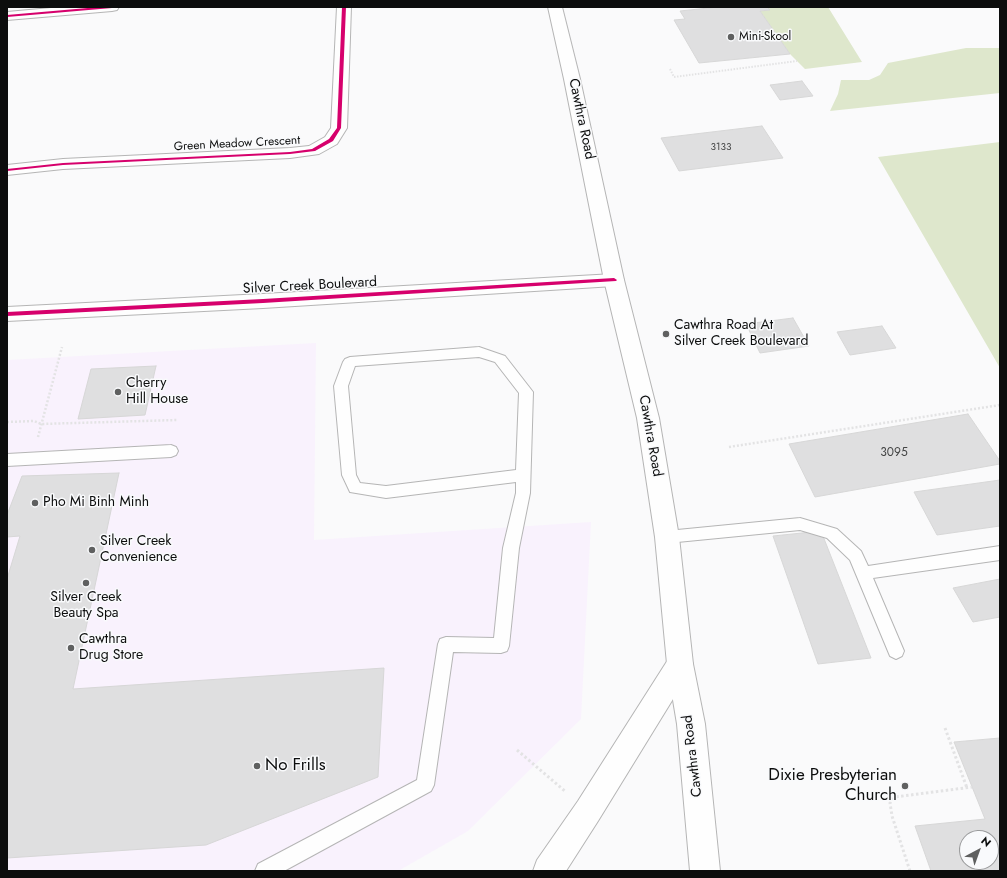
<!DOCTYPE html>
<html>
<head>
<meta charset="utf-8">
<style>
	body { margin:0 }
	#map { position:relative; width:1007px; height:878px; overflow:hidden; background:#fafafb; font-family:Jost,sans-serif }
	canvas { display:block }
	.frame { position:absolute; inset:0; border:8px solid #0c0d0d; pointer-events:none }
	.north { position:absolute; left:959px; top:830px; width:40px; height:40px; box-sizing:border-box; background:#f9fafc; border:1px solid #9a9b9c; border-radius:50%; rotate:41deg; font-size:11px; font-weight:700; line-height:16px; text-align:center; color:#0c0d0d }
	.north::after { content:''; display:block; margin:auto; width:14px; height:18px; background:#5f6060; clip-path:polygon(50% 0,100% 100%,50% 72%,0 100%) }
</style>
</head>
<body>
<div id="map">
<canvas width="1007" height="878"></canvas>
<div class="frame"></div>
<div class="north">N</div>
</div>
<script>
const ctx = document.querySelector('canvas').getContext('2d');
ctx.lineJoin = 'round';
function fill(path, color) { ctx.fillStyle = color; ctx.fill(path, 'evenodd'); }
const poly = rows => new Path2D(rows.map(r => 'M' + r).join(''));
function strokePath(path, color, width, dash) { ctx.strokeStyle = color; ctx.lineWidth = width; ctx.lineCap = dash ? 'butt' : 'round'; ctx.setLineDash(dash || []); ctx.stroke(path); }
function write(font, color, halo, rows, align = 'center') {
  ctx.font = font + ' Jost,sans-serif'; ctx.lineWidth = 3; ctx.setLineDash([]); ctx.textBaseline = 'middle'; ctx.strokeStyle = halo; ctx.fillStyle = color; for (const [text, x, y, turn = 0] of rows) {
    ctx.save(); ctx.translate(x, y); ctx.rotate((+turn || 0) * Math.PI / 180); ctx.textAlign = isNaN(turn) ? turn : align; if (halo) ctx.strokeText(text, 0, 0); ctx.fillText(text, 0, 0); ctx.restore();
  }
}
fill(poly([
	[316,343,314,540,591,522,581,719,468,831,398,871,7,871,7,360]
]), '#f9f2fd');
fill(poly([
	[767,7,828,7,862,62,805,69,790,54,760,11,769,10],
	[966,48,1000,48,1000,93,830,111,838,94,841,80,869,80,880,75,888,63],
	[1000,142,1000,368,878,157]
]), '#dee7cc');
const building = poly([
	[718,7,767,7,770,10,760,11,790,54,699,63,674,20,685,19,680,11,718,7],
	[802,81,813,96,780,100,770,85,802,81],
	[762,126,783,158,679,171,661,138,762,126],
	[793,318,809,346,760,353,746,324,793,318],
	[882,326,896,348,850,355,837,332,882,326],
	[156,366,145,415,78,419,91,369,156,366],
	[968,414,1000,461,1000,464,815,497,789,444,968,414],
	[119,473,73,689,384,668,378,777,206,845,7,858,7,579,20,536,7,537,7,515,22,476,119,473],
	[1000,480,1000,526,937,535,914,492,1000,480],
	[821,531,871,658,818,664,773,536,821,531],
	[1000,579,1000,617,973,622,953,588,1000,579],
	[1000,738,1000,871,931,871,915,826,985,819,954,742,1000,738],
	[967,838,991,838,991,862,967,862,967,838]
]);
fill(building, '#dfdfe0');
strokePath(building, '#d7d7d7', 1);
const service = poly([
	[479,347,505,356,533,392,530,493,519,548,509,646,507,651,501,653,453,652,434,785,431,791,284,871,255,871,258,864,417,780,438,644,440,639,446,637,494,638,503,548,516,493,516,482,386,498,350,492,342,475,334,386,343,362,345,359,350,357,479,347],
	[479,357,495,362,519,393,516,470,386,486,360,483,356,475,348,386,355,366,479,357],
	[171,445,176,447,178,451,176,455,171,457,7,466,7,454,171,445],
	[800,518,837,529,861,551,868,566,1000,546,1000,560,873,578,904,651,902,656,896,659,890,656,850,560,827,538,800,530,667,543,662,542,659,537,662,532,667,531,800,518]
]);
const minor = poly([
	[62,7,119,7,117,10,112,11,7,20,7,12,62,7],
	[337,7,351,7,347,128,337,144,319,154,290,158,63,169,7,175,7,165,63,159,290,148,309,146,325,137,331,128,337,7]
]);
const tertiary = poly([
	[614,274,621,275,624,280,621,285,614,286,263,308,7,321,7,307,263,294,614,274]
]);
const secondary = poly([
	[548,7,562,7,580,79,624,280,659,418,679,537,693,664,705,724,720,871,690,871,677,724,667,664,655,537,637,418,604,280,564,79,548,7]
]);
const primary = poly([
	[680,652,689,655,693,664,689,673,598,821,566,871,533,871,537,860,578,801,671,655,680,652]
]);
strokePath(service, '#b5b5b5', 2);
strokePath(minor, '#b5b5b5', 2);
strokePath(tertiary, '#b5b5b5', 2);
strokePath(secondary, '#b5b5b5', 2);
strokePath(primary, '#b5b5b5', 2);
strokePath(poly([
	[670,69,674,77,797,61]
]), '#e3e3e4', 2, [1.5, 1.5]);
strokePath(poly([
	[7,422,34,421,41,424,177,420],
	[38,437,62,347],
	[729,447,1000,405]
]), '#e3e3e4', 2.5, [2, 2]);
strokePath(poly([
	[945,728,967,788],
	[517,750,566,792],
	[910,871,892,816,890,803,895,797,972,787]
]), '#e3e3e4', 3, [2.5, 2.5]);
fill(service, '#fefefe');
fill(minor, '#fefefe');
fill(tertiary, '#fefefe');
fill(secondary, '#fefefe');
fill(primary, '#fefefe');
fill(poly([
	[99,7,114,7,112,8,7,17,7,15,99,7],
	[342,7,346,7,341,128,333,141,315,151,290,154,63,165,7,171,7,169,63,163,290,152,312,149,329,139,337,128,342,7],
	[614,278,617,280,616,281,263,303,7,316,7,312,263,299,614,278]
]), '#d6006c');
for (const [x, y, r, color] of [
	[731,37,4,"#5f6060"],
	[666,334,4,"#5f6060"],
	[118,392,4,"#5f6060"],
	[35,503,4,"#5f6060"],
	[92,550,4,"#5f6060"],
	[86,583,4,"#5f6060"],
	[71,648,4,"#5f6060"],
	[257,766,4,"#5f6060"],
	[905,786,4,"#5f6060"]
]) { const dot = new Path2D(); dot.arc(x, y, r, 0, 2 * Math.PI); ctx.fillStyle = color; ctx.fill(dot); strokePath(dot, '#f9fafc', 1.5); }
write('10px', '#434444', null, [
	["3133",721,148]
]);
write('12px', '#0c0d0d', '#f9fafc', [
	["Mini-Skool",739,37]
], 'left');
write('12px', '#0c0d0d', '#f9fafc', [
	["Green Meadow Crescent",237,144,-3]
]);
write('12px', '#434444', null, [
	["3095",894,453]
]);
write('14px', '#0c0d0d', '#f9fafc', [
	["Cawthra Road",581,119,78],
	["Silver Creek Boulevard",310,286,-3],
	["Cawthra Road",650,436,80],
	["Cawthra Road",693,756,-97]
]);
write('14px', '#0c0d0d', '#f9fafc', [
	["Cawthra Road At",674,326],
	["Silver Creek Boulevard",674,342],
	["Cherry",126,384],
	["Hill House",126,400],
	["Pho Mi Binh Minh",43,503],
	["Silver Creek",100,542],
	["Convenience",100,558],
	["Silver Creek",86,598,"center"],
	["Beauty Spa",86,614,"center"],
	["Cawthra",79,640],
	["Drug Store",79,656]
], 'left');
write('17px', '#0c0d0d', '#f9fafc', [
	["No Frills",265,766],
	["Dixie Presbyterian",897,776,"right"],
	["Church",897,796,"right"]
], 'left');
</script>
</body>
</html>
